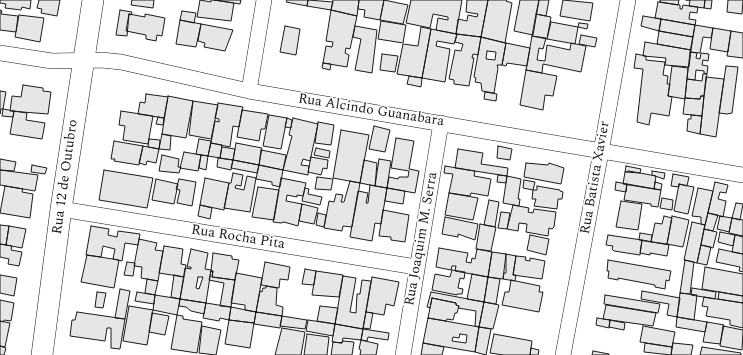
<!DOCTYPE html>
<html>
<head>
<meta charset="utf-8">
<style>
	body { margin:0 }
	canvas { display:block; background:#fff }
</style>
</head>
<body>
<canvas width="743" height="355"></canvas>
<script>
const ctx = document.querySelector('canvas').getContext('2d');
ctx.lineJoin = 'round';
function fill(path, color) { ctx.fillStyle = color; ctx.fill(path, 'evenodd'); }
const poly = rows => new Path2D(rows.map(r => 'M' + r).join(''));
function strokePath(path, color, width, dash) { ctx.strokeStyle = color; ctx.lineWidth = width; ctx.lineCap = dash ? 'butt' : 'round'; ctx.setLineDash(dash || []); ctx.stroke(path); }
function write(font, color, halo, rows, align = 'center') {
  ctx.font = font + ' Spectral,serif'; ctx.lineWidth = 3; ctx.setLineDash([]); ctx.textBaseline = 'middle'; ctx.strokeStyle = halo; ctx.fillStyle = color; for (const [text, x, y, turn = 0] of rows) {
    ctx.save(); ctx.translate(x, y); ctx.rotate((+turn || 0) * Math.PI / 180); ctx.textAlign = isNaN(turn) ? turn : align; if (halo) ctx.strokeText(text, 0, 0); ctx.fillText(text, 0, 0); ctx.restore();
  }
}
const building = poly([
	[0,0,31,0,30,9,22,7,21,10,5,8,6,4,0,3,0,0],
	[39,0,60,0,57,16,41,13,42,9,37,8,39,0],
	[132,0,154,0,153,8,131,5,132,0],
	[200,0,211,2,211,0,214,0,234,3,231,21,197,17,200,0],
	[214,0,241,0,240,4,214,0],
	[287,0,308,0,307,6,286,2,287,0],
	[308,0,333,2,331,10,307,6,308,0],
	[333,0,359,0,357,16,331,10,333,0],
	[359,0,384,0,380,20,364,17,365,10,358,9,359,0],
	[384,0,408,5,403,24,380,20,384,0],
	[411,0,462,0,456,34,436,30,438,18,448,20,448,17,433,14,430,28,406,23,411,0],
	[467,0,488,0,481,37,456,34,458,19,467,21,468,15,477,17,478,14,466,12,467,0],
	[488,0,507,0,506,1,512,3,505,43,481,37,488,0],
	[520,0,539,0,533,35,514,31,520,0],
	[539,0,549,0,546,16,536,14,539,0],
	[563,0,593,3,590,21,560,16,563,0],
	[660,0,679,0,678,5,660,2,660,0],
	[686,0,705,0,704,8,689,6,690,0,686,0],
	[705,0,712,0,711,9,704,8,705,0],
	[728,0,743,0,742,14,727,12,728,0],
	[658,2,680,5,680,9,682,9,683,5,698,7,697,13,690,12,689,19,696,20,695,25,655,18,658,2],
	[0,10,2,11,1,14,18,16,16,32,0,30,0,10],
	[120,10,132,12,131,15,129,14,127,36,116,35,120,10],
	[331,10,357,16,350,49,346,48,345,53,349,55,347,67,323,63,326,46,332,47,333,42,326,41,331,10],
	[182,11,196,13,194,23,180,20,182,11],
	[129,14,145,17,145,14,165,18,162,36,157,35,156,41,146,39,146,35,126,31,129,14],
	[536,14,551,17,547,39,532,36,536,14],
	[19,15,44,18,40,42,15,37,19,15],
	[643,16,661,19,659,31,641,26,643,16],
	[661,19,695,25,693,37,659,31,661,19],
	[180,20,201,24,196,47,176,44,180,20],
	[381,21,406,25,403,43,378,39,381,21],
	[551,22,578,27,575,44,547,39,551,22],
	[579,23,588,24,587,29,578,27,579,23],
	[201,24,233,30,225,51,204,47,205,43,198,41,201,24],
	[695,25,713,28,711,38,703,37,700,53,690,52,695,25],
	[285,26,300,29,296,55,280,52,285,26],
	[355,26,377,30,372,73,355,70,361,39,353,37,355,26],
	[421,27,431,29,422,78,397,74,403,44,418,46,421,27],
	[713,28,731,31,728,52,710,49,713,28],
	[431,29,457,34,454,44,437,41,436,46,450,49,445,82,422,78,431,29],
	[659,31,693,37,691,50,657,44,659,31],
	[731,31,743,33,743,58,727,56,731,31],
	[457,34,481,37,478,55,473,54,472,58,474,58,469,86,454,84,454,80,449,79,455,50,461,51,463,44,455,42,457,34],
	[581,35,597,38,595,47,579,44,581,35],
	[532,36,546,38,543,49,539,48,537,60,545,61,547,45,570,50,571,43,586,46,581,72,543,64,542,73,526,70,532,36],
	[481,37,506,43,502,65,497,65,498,68,494,93,482,91,481,83,475,82,476,78,474,77,481,37],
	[487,51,496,52,495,60,486,59,487,51],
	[645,42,691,50,689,67,665,65,666,58,643,56,645,42],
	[506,43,530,48,527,66,507,63,506,66,502,65,506,43],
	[690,52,697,53,696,58,700,59,701,53,709,54,708,61,703,60,702,65,708,66,707,74,704,73,704,71,696,70,695,80,687,79,690,52],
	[382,54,398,56,395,72,380,70,382,54],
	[636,54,646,56,646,60,665,62,663,75,668,76,667,84,670,84,668,96,672,97,669,116,651,113,649,125,637,122,643,69,634,68,636,54],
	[323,63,331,64,330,70,322,68,323,63],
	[672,66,688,68,685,99,668,96,672,66],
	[726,66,738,67,732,113,727,114,719,113,726,66],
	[526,70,557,76,553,96,545,95,543,110,520,105,526,70],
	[703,74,707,74,704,96,701,96,700,99,685,98,687,79,702,81,703,74],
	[409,76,422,78,421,87,407,84,409,76],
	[706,77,724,79,716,137,700,134,706,77],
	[23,85,43,88,43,91,51,92,48,114,10,111,12,96,21,97,23,85],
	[0,91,6,92,3,109,1,109,0,114,0,91],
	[485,92,497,94,496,101,484,99,485,92],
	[146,94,168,97,164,118,138,114,140,102,145,103,146,94],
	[168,96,193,101,186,138,162,134,168,96],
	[701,96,704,96,702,116,683,114,685,98,700,99,701,96],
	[193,101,218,105,211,139,189,135,193,101],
	[218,103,243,107,239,127,233,126,230,147,211,143,215,121,219,122,219,119,215,118,218,103],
	[3,109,14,111,13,117,2,116,3,109],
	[242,110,268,114,265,129,261,129,259,141,237,137,242,110],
	[14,111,27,113,26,120,45,123,42,139,10,134,14,111],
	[121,111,153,116,148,144,123,140,125,126,119,125,121,111],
	[269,115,287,118,281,149,263,146,269,115],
	[691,115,702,116,700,134,687,131,688,119,691,119,691,115],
	[158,117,164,118,163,125,156,124,158,117],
	[287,118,292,120,291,128,285,127,287,118],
	[293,118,318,124,310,161,303,159,301,165,309,166,308,175,283,170,292,136,289,135,293,118],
	[318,122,334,125,331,145,315,143,318,122],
	[374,126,390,130,385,152,369,149,374,126],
	[341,130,369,135,360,183,333,178,341,130],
	[162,134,171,136,170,150,159,149,162,134],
	[396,138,414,141,409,169,419,171,415,193,387,188,389,177,398,179,399,177,408,177,409,171,391,168,396,138],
	[149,139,160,140,159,149,148,147,149,139],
	[199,139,211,141,208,156,196,154,199,139],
	[114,141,143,146,139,165,114,161,115,159,111,159,114,141],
	[211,143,222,145,220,158,208,156,211,143],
	[236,143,262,148,259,165,233,160,236,143],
	[143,146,159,149,156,163,147,161,146,165,139,163,143,146],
	[498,146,512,149,510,160,497,158,498,146],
	[222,147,235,149,233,160,220,158,222,147],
	[316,148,330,151,329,158,314,155,316,148],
	[458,149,483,153,481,164,508,168,507,176,455,168,458,149],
	[261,150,286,155,283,170,259,165,261,150],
	[184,152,201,155,198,171,180,168,184,152],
	[162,155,179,159,178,167,181,167,179,173,159,171,162,155],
	[201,155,208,156,206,170,199,168,201,155],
	[311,157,328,160,327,169,323,168,321,175,308,172,311,157],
	[218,158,233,160,231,170,217,167,218,158],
	[0,159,16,162,14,171,0,170,0,159],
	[379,159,391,161,387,188,375,186,379,159],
	[233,160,259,165,257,173,231,168,233,160],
	[364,160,377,163,375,186,360,183,364,160],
	[526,163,548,165,549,163,564,168,561,184,524,177,526,163],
	[32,165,47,168,45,174,31,172,32,165],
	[259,165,283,170,280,187,272,185,272,182,256,179,259,165],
	[445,166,475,171,474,176,491,179,488,196,471,193,470,196,449,193,453,174,444,173,445,166],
	[626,166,641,169,640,173,625,172,626,166],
	[0,170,38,175,35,191,0,185,0,170],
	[104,170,153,178,147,208,99,200,104,170],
	[629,171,656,176,654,189,623,184,625,172,629,171],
	[652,171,665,173,664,179,652,175,652,171],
	[233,173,243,175,241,186,236,185,235,188,244,190,247,176,256,178,250,212,224,208,229,183,231,183,233,173],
	[673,174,689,177,687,186,679,184,679,187,671,186,673,174],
	[498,175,507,176,506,183,497,182,498,175],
	[507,176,521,179,518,199,520,199,519,206,503,203,507,176],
	[317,177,333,179,331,190,315,189,317,177],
	[205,178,229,183,224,210,200,205,205,178],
	[281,178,306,183,303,196,297,195,297,197,287,195,286,201,302,204,298,226,284,222,281,223,273,222,281,178],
	[156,179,178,184,174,204,152,200,156,179],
	[179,179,196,182,192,206,177,203,180,190,176,189,179,179],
	[524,180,535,182,533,190,523,188,524,180],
	[350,181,360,183,352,227,343,226,342,231,324,228,329,201,334,202,336,194,343,195,341,202,344,202,350,181],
	[616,182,627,184,626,192,615,190,616,182],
	[655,182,662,184,661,190,654,189,655,182],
	[715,182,728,185,726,193,720,192,718,199,726,201,723,217,708,213,715,182],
	[627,184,661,190,658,207,651,206,651,204,624,200,627,184],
	[679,184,694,187,688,214,674,211,679,184],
	[370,185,387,188,381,224,375,223,372,241,350,237,358,191,368,193,366,203,368,203,370,185],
	[5,186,23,189,22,192,33,194,30,218,0,213,5,186],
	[537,186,560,190,560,191,563,192,562,199,558,199,557,209,534,206,536,199,532,199,533,190,537,190,537,186],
	[258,187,279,190,274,220,252,217,258,187],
	[305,188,309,189,308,194,322,197,320,205,302,201,305,188],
	[387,188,405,191,403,204,385,201,387,188],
	[698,188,713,191,705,225,701,224,701,217,692,216,698,188],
	[449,193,478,198,473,220,445,215,449,193],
	[662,198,673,200,672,210,660,208,662,198],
	[489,200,499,202,495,227,484,225,489,200],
	[621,201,642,204,638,230,616,227,621,201],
	[736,203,743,204,740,220,732,218,736,203],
	[302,204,318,208,314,224,299,221,302,204],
	[200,205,212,208,210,219,198,216,200,205],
	[513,205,529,208,528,212,533,213,534,209,556,212,554,227,552,229,549,228,548,236,526,232,527,224,519,223,518,231,507,229,513,205],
	[383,210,409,215,405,242,391,240,391,237,379,236,383,210],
	[501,212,510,213,507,229,498,228,501,212],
	[318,213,326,215,324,227,316,225,318,213],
	[708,213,718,215,713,231,704,229,708,213],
	[664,216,672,218,667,244,651,242,655,223,662,224,664,216],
	[672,216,689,220,683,247,667,244,672,216],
	[720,216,732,218,729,232,717,229,720,216],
	[445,217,478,224,475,240,458,234,458,237,442,234,445,217],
	[732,218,743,220,743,236,729,233,732,218],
	[692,222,705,225,697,263,684,260,692,222],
	[480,224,496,227,491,251,476,249,480,224],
	[0,225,9,226,6,245,0,244,0,225],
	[9,226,26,229,22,248,6,245,9,226],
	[91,226,109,229,108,235,117,237,118,231,140,234,138,245,125,243,122,261,113,259,115,249,103,246,101,257,86,255,91,226],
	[704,229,717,232,713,248,701,245,704,229],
	[720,232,735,235,733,246,718,242,720,232],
	[640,233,652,235,651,242,639,240,640,233],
	[530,235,549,239,546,255,527,250,530,235],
	[608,235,642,240,640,255,614,251,612,249,613,246,606,245,608,235],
	[735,235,743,237,743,254,732,252,735,235],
	[139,239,157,243,155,250,163,251,158,281,141,278,142,267,134,266,139,239],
	[642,240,669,245,667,256,650,253,650,255,640,253,642,240],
	[0,244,12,246,11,250,22,252,19,266,8,264,9,259,0,257,0,244],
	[701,245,711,247,707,265,697,263,701,245],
	[164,246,183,249,181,264,186,265,184,277,159,273,164,246],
	[439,248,468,253,466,262,471,263,472,258,475,259,477,249,492,252,488,277,455,271,456,266,452,266,451,270,436,267,439,248],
	[191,249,208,253,205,269,211,270,206,303,180,299,185,268,191,269,191,267,187,267,191,249],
	[198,277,203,277,199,289,196,288,198,277],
	[719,249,743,254,743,272,739,271,740,267,716,262,719,249],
	[492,252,506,254,503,279,488,277,492,252],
	[213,253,232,256,232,259,239,260,235,280,212,277,213,271,211,271,213,253],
	[506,254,516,256,513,275,516,275,515,281,503,279,504,273,506,273,506,254],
	[87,255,119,260,114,288,81,282,87,255],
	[516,256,526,257,525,260,530,261,530,258,545,261,542,279,513,275,516,256],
	[608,260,671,271,669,281,666,280,665,289,655,287,655,285,618,278,618,280,608,278,609,271,607,271,608,260],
	[685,260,694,262,690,294,680,293,685,260],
	[127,262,135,263,133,276,124,275,127,262],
	[265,262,290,267,288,280,280,279,279,288,261,285,265,262],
	[705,267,743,274,743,296,702,289,705,267],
	[305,269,316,271,314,285,302,284,305,269],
	[452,270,465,272,464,279,460,278,458,288,463,289,462,294,457,294,457,295,432,290,435,274,450,277,452,270],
	[211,271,213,271,212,277,235,280,231,307,220,306,224,283,209,280,211,271],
	[316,271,343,275,339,297,312,295,316,271],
	[236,273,262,278,256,312,245,310,245,305,231,303,236,273],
	[472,274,488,277,484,302,467,299,472,274],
	[0,275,17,278,14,296,0,293,0,275],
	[174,275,184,277,180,299,171,297,174,275],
	[343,276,356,278,350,312,356,313,357,294,360,294,362,280,371,281,363,329,335,324,343,276],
	[372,277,399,282,394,306,386,304,384,315,366,312,372,277],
	[488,277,500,279,496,304,484,302,488,277],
	[147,279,158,281,155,295,145,293,147,279],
	[511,280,540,286,539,292,543,292,539,312,502,305,505,292,509,292,511,280],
	[266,286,277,288,276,305,283,307,282,316,256,312,260,291,262,292,263,288,266,288,266,286],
	[692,288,716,292,715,299,691,295,692,288],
	[120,289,130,291,125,319,115,318,120,289],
	[642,291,680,298,677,317,667,315,669,304,641,299,642,291],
	[97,292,106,293,103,308,95,307,97,292],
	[137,292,155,295,154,304,135,301,137,292],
	[431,292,484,302,479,327,475,326,476,311,458,308,459,306,456,305,456,303,432,298,430,308,427,307,431,292],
	[719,292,743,296,743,303,718,299,719,292],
	[680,293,697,295,694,320,677,317,680,293],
	[155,295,180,299,177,315,153,310,155,295],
	[605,295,660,304,658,313,604,304,605,295],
	[704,297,743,303,743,328,730,325,730,320,706,316,708,307,702,306,704,297],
	[432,298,456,303,456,305,459,306,457,313,455,313,453,320,447,319,446,321,428,318,432,298],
	[180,299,206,303,204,314,191,311,186,307,179,306,180,299],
	[0,300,14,303,11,321,4,320,3,322,0,321,0,300],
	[484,302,499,305,493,329,479,327,484,302],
	[206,303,231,307,229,320,220,318,219,321,203,318,206,303],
	[606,305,656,313,653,326,603,319,606,305],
	[129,306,153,310,147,345,123,341,129,306],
	[320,306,338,308,335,324,317,321,320,306],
	[231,307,256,312,254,323,229,320,231,307],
	[77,312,125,319,120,349,111,348,111,328,107,328,105,341,70,336,72,320,75,320,77,312],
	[256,312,282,316,280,328,254,324,256,312],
	[366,312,373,313,370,329,363,328,366,312],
	[152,313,169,316,165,335,149,332,152,313],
	[177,315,183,316,183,319,202,322,197,353,171,349,177,315],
	[282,316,307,320,305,329,280,326,282,316],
	[677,317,707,322,705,332,676,327,677,317],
	[428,318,479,327,475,352,423,343,428,318],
	[460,334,467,335,466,343,452,341,453,337,459,338,460,334],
	[597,318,610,320,609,328,596,325,597,318],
	[229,320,254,323,250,348,225,344,229,320],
	[308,320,335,324,333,336,306,331,308,320],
	[610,320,625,323,624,330,609,327,610,320],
	[0,321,10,323,5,347,0,346,0,321],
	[707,322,724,325,720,344,703,342,707,322],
	[335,324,363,329,361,340,343,338,342,343,332,342,335,324],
	[202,326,221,330,216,355,199,353,202,326],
	[643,326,675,332,672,347,640,342,643,326],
	[723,326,743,330,742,350,720,346,723,326],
	[479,327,491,329,486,355,475,352,479,327],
	[282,328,305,332,301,355,275,355,282,328],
	[363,329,389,333,388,340,368,337,367,341,361,340,363,329],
	[307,334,329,337,327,355,304,355,307,334],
	[494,334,532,341,530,355,504,355,490,353,494,334],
	[361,340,378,344,376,355,360,355,361,350,359,349,361,340],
	[343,341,354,342,352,355,331,355,333,342,342,343,343,341],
	[423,343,444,347,442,355,421,355,423,343],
	[645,343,672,347,671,355,644,352,645,343],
	[673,343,693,345,691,355,671,355,673,343],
	[0,346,6,348,4,355,0,355,0,346],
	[702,347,741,353,741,355,700,355,702,347],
	[531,348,539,350,538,355,530,355,531,348],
	[593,351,609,354,609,355,592,355,593,351]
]);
fill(building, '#e6e6e6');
strokePath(building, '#1a1a1a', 1);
const street = poly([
	[0,53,52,61,101,60,121,62,249,91,743,175],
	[249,91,264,0],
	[61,209,416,267],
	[403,355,441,123],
	[563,355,601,152,628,0]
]);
const secondary = poly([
	[42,355,61,209,93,0]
]);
strokePath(street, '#1a1a1a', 16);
strokePath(secondary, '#1a1a1a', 22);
strokePath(street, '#fff', 15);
strokePath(secondary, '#fff', 21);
write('14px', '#1a1a1a', '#fff', [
	["Rua Alcindo Guanabara",371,111,9],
	["Rua 12 de Outubro",66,177,-82],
	["Rua Batista Xavier",596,178,-80],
	["Rua Rocha Pita",238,238,9],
	["Rua Joaquim M. Serra",422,239,-80]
]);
</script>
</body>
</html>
